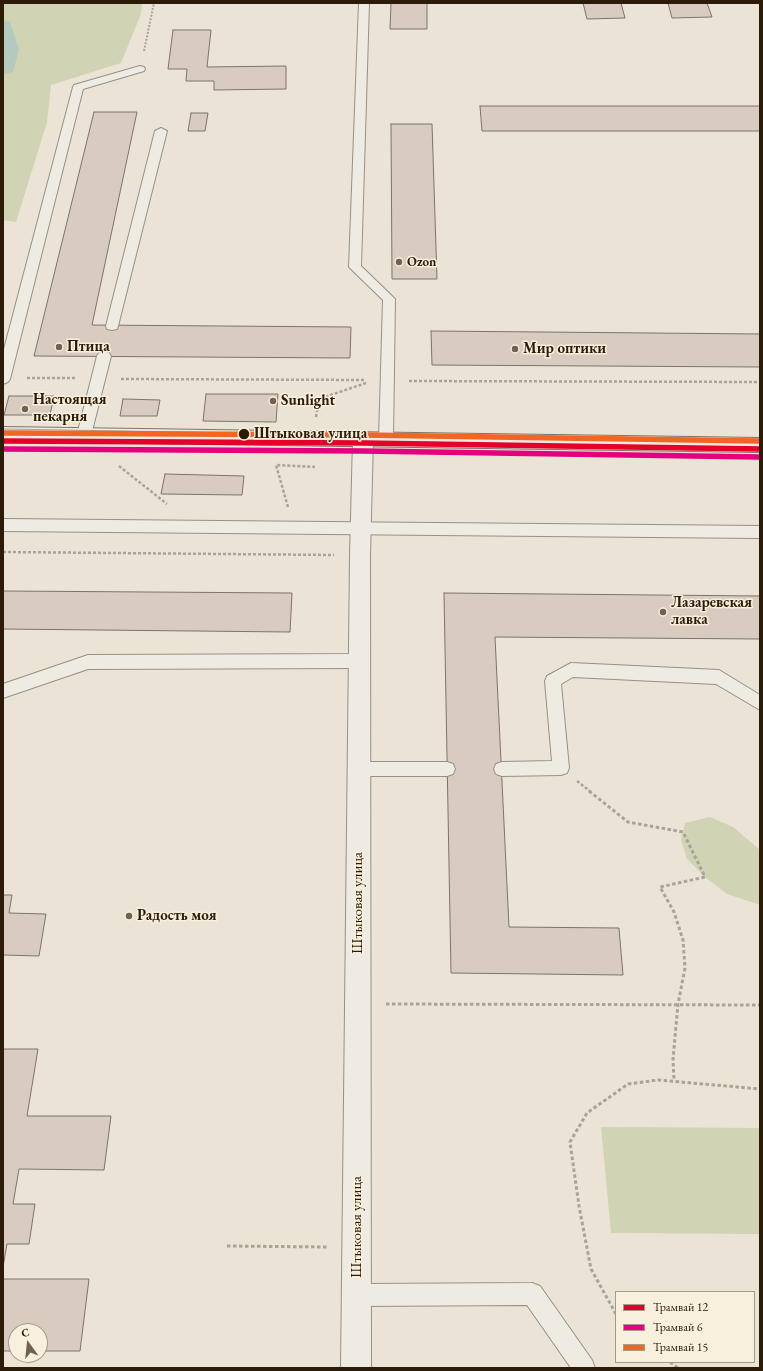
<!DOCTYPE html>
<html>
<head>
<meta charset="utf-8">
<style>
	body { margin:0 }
	#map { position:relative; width:763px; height:1371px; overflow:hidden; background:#ebe3d5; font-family:"EB Garamond",serif }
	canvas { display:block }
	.frame { position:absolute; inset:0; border:4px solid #2c1c07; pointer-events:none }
	.legend { position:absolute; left:615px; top:1291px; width:140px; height:72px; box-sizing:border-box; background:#f8efdd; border:1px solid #a69b87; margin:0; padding:5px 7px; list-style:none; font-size:12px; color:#2c1c07 }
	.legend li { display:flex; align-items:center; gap:8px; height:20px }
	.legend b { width:20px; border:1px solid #a69b87 }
	.north { position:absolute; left:8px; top:1323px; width:40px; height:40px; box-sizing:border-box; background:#f8efdd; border:1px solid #a69b87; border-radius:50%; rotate:345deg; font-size:11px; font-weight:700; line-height:16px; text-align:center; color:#2c1c07 }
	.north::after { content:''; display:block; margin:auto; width:14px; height:18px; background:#6f624f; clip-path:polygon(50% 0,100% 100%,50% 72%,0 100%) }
</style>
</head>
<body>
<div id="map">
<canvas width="763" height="1371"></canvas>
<div class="frame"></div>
<ul class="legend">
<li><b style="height:5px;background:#e4002b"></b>Трамвай 12</li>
<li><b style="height:5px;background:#e5007d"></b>Трамвай 6</li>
<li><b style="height:5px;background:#f26522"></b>Трамвай 15</li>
</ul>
<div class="north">С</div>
</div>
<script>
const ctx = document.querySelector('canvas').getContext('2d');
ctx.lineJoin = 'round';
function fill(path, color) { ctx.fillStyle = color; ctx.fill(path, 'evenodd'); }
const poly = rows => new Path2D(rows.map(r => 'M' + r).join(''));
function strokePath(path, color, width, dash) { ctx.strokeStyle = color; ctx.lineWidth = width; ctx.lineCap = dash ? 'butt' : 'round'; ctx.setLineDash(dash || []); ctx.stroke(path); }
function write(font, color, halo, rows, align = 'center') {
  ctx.font = font + ' "EB Garamond",serif'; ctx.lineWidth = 3; ctx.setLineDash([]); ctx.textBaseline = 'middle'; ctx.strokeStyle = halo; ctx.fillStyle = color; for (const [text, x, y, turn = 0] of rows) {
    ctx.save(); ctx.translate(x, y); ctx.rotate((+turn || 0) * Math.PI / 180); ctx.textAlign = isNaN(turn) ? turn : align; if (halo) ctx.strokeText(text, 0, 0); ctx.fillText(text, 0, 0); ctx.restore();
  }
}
fill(poly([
	[3,3,142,3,141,14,121,63,51,85,47,122,16,222,3,220],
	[710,817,733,827,760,850,760,905,727,894,705,877,687,859,681,840,685,823],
	[601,1127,760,1128,760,1234,611,1233]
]), '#d0d3b4');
fill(poly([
	[3,21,10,22,19,50,13,72,3,74]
]), '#b4cabf');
const building = poly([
	[391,3,427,3,427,29,390,29,391,3],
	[583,3,621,3,625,18,587,19,583,3],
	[668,3,707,3,712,17,672,18,668,3],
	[173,30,211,30,207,67,286,66,286,89,214,90,214,81,186,81,187,69,168,69,173,30],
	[480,106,760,106,760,131,482,131,480,106],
	[94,112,137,112,92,325,351,327,350,358,34,356,94,112],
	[191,113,208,113,205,131,188,131,191,113],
	[391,124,432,124,437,279,392,279,391,124],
	[431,331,760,334,760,367,432,365,431,331],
	[206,394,278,394,276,422,203,421,206,394],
	[9,396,54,396,50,415,4,415,9,396],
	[123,399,160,400,157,416,120,416,123,399],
	[165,474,244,476,242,495,161,494,165,474],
	[3,591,292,593,290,632,3,629,3,591],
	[444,593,760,596,760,639,495,637,509,927,619,928,623,975,451,973,444,593],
	[3,895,12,895,9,913,46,914,39,956,3,955,3,895],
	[3,1049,38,1049,27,1116,111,1116,104,1170,19,1169,13,1204,35,1204,29,1244,7,1244,3,1267,3,1049],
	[3,1279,89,1279,80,1351,40,1351,40,1331,16,1331,16,1351,3,1351,3,1279]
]);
fill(building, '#dacbc0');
strokePath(building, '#7b746a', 1);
const lane = poly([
	[359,3,369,3,361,266,395,299,393,439,391,443,386,444,381,443,379,439,383,300,349,267,359,3],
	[140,66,144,67,145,69,144,71,83,89,10,379,8,382,3,384,3,353,73,87,74,85,140,66],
	[161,128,167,131,118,326,117,329,112,330,107,329,106,326,155,131,161,128],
	[104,351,109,353,111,356,91,435,89,439,84,440,79,439,77,435,97,356,99,353,104,351],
	[3,519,760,526,760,538,3,531,3,519],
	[359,654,365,656,367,661,365,666,359,668,88,669,3,698,3,684,88,655,359,654],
	[571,663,719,670,760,695,760,710,716,684,573,677,561,684,569,768,567,773,561,775,502,776,496,774,494,769,496,764,502,762,552,761,545,681,547,676,571,663],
	[359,762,447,762,453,764,455,769,453,774,447,776,359,776,353,774,351,769,353,764,359,762],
	[532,1283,540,1286,592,1360,595,1368,571,1368,527,1305,357,1306,349,1303,346,1295,349,1287,357,1284,532,1283]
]);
const street = poly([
	[363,432,370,434,373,439,370,556,371,1368,341,1368,350,556,353,439,356,434,363,432]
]);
const secondary = poly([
	[3,427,760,438,760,452,3,441,3,427]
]);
strokePath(lane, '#979085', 2);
strokePath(street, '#979085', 2);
strokePath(secondary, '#7b746a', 2);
strokePath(poly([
	[144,51,154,3]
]), '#a8a39b', 2, [2, 1.5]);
strokePath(poly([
	[27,378,76,378],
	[121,379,366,380],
	[409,381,760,382],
	[316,417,319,399,366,383],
	[119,466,167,504],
	[288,507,276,465,315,467],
	[3,552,334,555],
	[577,781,591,792]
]), '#a8a39b', 2.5, [3, 2]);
strokePath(poly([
	[589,791,628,822,683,832,705,877,660,887,674,912,683,940,685,968,678,1004,673,1059,674,1081],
	[386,1004,760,1005],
	[227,1246,327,1247],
	[616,1314,591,1269,579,1206,570,1142,587,1113,628,1084,658,1080,760,1089],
	[670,1362,678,1368]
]), '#a8a39b', 3, [3.5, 2.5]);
fill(lane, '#eeebe3');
fill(street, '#eeebe3');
fill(secondary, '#eeebe3');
strokePath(poly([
	[3,429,244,433]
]), '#a8a39b', 1);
strokePath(poly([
	[3,441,363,443,760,449]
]), '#e4002b', 5.5);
strokePath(poly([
	[3,449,363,451,760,457]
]), '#e5007d', 5.5);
strokePath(poly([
	[3,433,363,435,760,441]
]), '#f26522', 5.5);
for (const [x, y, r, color] of [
	[399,262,4,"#6f624f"],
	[59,347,4,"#6f624f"],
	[515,349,4,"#6f624f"],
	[273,401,4,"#6f624f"],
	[25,409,4,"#6f624f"],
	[244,434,6,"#2c1c07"],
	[663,612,4,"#6f624f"],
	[129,916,4,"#6f624f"]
]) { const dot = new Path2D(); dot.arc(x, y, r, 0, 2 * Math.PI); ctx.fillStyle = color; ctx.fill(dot); strokePath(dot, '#f8efdd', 1.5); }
write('bold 13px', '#2c1c07', '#f8efdd', [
	["Ozon",407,262]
], 'left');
write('bold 15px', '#2c1c07', '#f8efdd', [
	["Птица",67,347],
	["Мир оптики",523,349],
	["Настоящая",33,400],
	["пекарня",33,417],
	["Sunlight",281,401],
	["Лазаревская",671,603],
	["лавка",671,620],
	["Радость моя",137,916]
], 'left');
write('bold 15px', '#2c1c07', '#f8efdd', [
	["Штыковая улица",254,434]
], 'left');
write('15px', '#2c1c07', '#f8efdd', [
	["Штыковая улица",358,903,-90],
	["Штыковая улица",357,1227,-90]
]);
</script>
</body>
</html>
